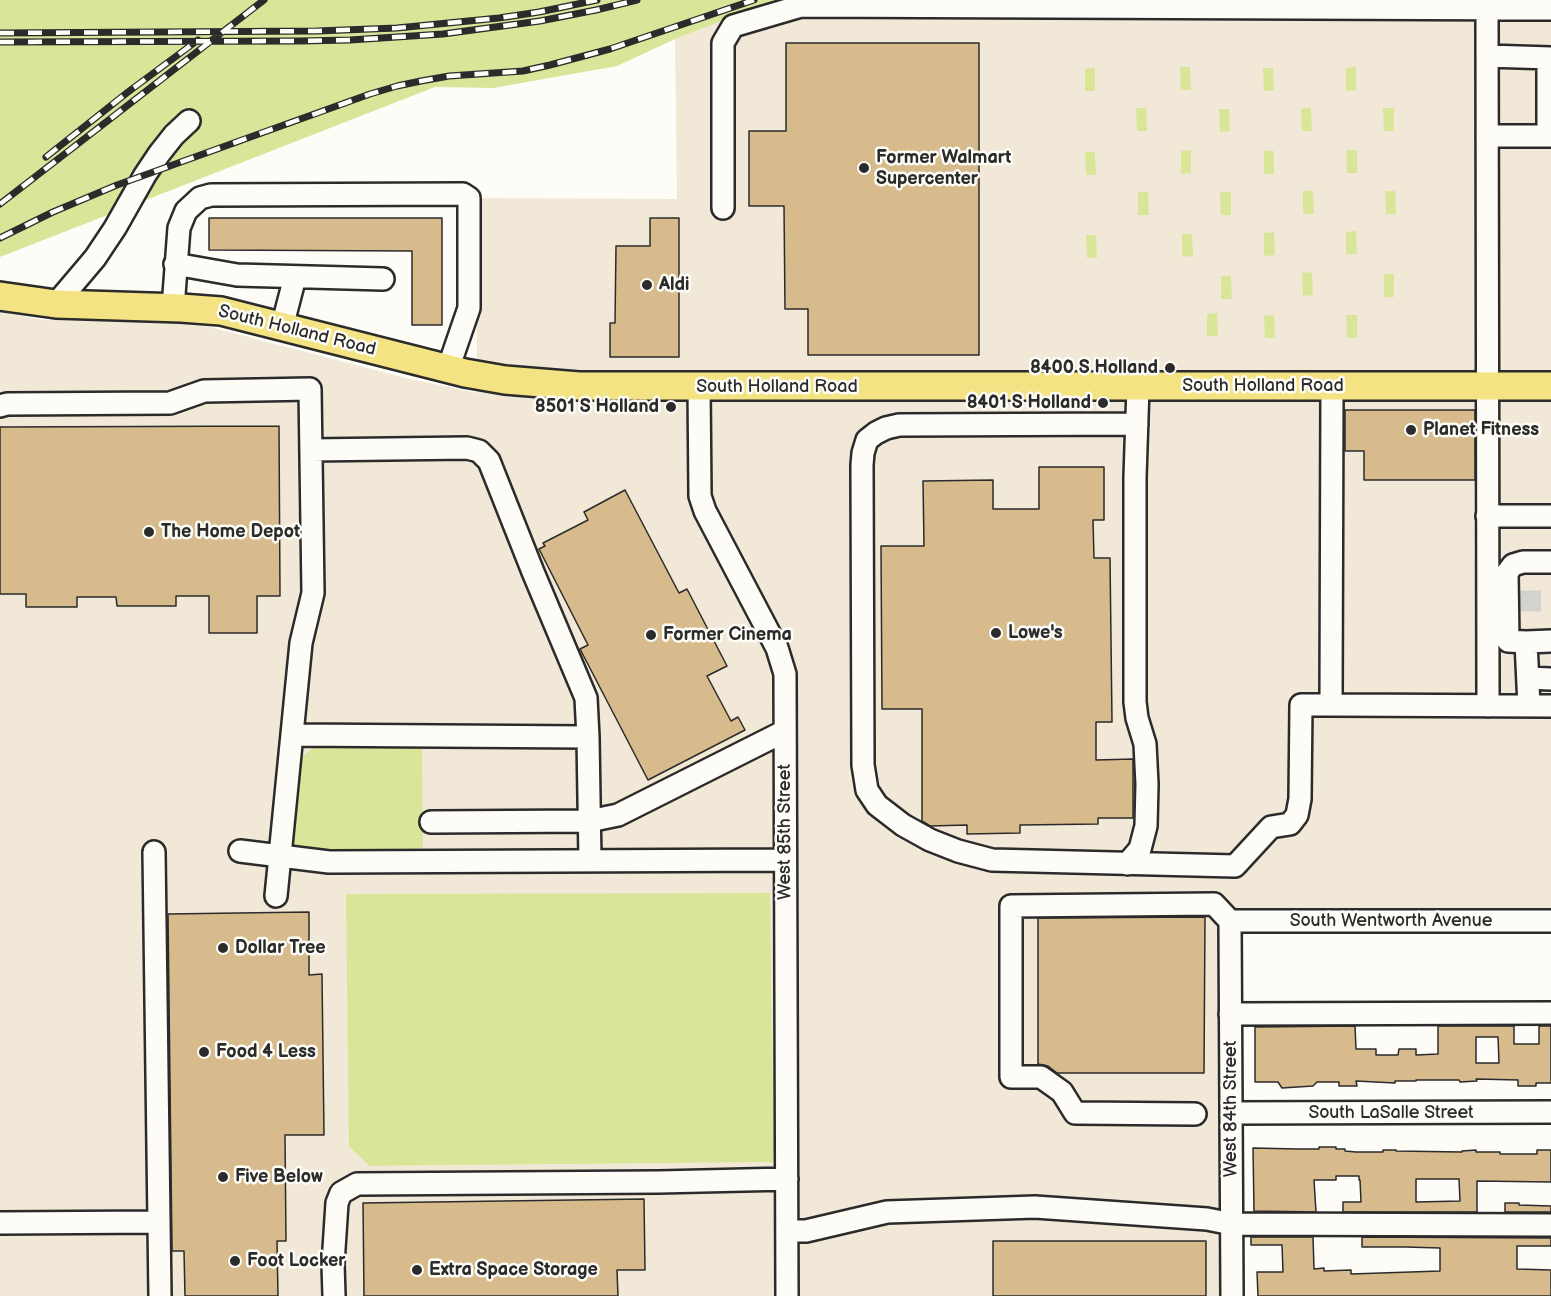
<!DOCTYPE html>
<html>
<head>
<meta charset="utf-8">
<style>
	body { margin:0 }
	canvas { display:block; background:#fdfcf7 }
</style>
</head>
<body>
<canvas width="1551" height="1296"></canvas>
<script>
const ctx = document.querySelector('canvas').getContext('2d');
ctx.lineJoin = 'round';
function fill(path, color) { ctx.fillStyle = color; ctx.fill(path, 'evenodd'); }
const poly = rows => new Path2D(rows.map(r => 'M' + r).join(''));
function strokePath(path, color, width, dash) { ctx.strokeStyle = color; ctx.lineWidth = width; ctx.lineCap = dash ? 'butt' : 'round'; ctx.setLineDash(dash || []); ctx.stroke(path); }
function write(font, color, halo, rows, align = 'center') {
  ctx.font = font + ' "Balsamiq Sans",sans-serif'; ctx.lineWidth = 5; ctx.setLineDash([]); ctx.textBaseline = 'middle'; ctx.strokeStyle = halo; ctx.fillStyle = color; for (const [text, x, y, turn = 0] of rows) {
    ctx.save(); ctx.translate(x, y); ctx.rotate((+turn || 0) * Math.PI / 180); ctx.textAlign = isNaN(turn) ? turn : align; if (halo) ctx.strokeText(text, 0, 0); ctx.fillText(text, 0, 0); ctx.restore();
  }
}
fill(poly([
	[772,0,1551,0,1551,914,1235,915,1236,1296,0,1296,0,312,44,320,165,322,210,327,406,378,477,393,476,198,677,199,675,39],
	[349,1147,774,1162,370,1166]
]), '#f2e8d7');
fill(poly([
	[0,0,775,0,675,39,617,66,493,88,435,87,0,257],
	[1180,67,1190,67,1191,90,1181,90],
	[1356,67,1356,90,1346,91,1346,68],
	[1095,68,1095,91,1085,91,1085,69],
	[1263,68,1273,68,1274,90,1264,91],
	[1136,108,1146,108,1147,131,1137,131],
	[1311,108,1312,131,1302,131,1301,109],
	[1383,108,1394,108,1394,131,1384,131],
	[1219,109,1229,109,1230,131,1220,132],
	[1191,150,1191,173,1181,174,1181,151],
	[1346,150,1357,150,1357,173,1347,173],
	[1264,151,1274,151,1274,174,1264,174],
	[1085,152,1095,152,1096,175,1086,175],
	[1303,191,1313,191,1314,214,1303,214],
	[1385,191,1395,191,1396,214,1386,214],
	[1138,192,1148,192,1149,215,1138,215],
	[1220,192,1231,192,1231,215,1221,215],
	[1356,231,1357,254,1346,254,1346,232],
	[1274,232,1275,255,1264,256,1264,233],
	[1182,234,1192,234,1193,256,1182,257],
	[1086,235,1096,235,1097,258,1087,258],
	[1312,272,1313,295,1303,296,1302,273],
	[1384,274,1394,274,1394,297,1384,297],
	[1221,276,1231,276,1232,299,1221,299],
	[1217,313,1218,336,1207,336,1207,314],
	[1274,315,1275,338,1265,338,1264,316],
	[1346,315,1357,315,1357,338,1347,338],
	[315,746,422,747,423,848,410,852,297,850,293,845,300,759],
	[770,893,774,1162,370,1166,349,1147,346,894]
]), '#d9e699');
const building = poly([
	[786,43,979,43,979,355,808,355,808,309,785,309,784,206,749,206,749,131,786,131,786,43],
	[209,218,442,218,442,325,412,325,412,251,209,250,209,218],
	[650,218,679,218,679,357,610,357,610,323,615,323,616,246,650,246,650,218],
	[1345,410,1475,410,1475,480,1364,480,1364,451,1345,451,1345,410],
	[279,426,280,596,257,596,257,633,209,633,209,596,176,596,176,606,117,606,116,597,77,597,77,607,26,607,26,594,0,594,0,427,279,426],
	[1039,467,1104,467,1104,520,1093,520,1094,558,1110,558,1112,722,1096,722,1096,760,1133,759,1133,818,1098,818,1098,824,1020,825,1020,833,967,834,967,825,930,826,922,821,922,709,882,709,881,546,924,546,923,481,993,480,993,509,1039,509,1039,467],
	[625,490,679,593,687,589,727,666,707,676,731,721,738,717,745,730,648,780,580,649,588,645,539,549,545,546,543,543,588,520,584,512,625,490],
	[309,912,309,975,322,974,324,1135,285,1135,286,1241,277,1241,278,1296,185,1296,184,1251,172,1251,168,914,309,912],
	[1205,917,1204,1073,1057,1073,1048,1066,1038,1064,1038,918,1205,917],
	[1355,1026,1356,1049,1376,1049,1376,1055,1398,1055,1399,1049,1416,1049,1416,1055,1438,1054,1438,1026,1514,1026,1514,1044,1539,1044,1539,1026,1551,1026,1551,1083,1536,1083,1536,1086,1518,1086,1518,1080,1476,1079,1477,1081,1460,1082,1459,1080,1416,1080,1416,1081,1395,1081,1395,1083,1356,1081,1357,1086,1339,1086,1339,1082,1317,1082,1313,1086,1282,1088,1278,1082,1255,1082,1255,1027,1355,1026],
	[1476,1037,1498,1037,1499,1063,1476,1063,1476,1037],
	[1319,1147,1336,1147,1336,1149,1345,1149,1345,1151,1356,1152,1383,1152,1383,1150,1396,1150,1396,1151,1462,1152,1462,1151,1476,1150,1476,1152,1500,1152,1500,1154,1537,1154,1537,1150,1551,1150,1551,1182,1477,1181,1477,1212,1343,1212,1343,1202,1361,1202,1360,1180,1359,1180,1359,1176,1336,1176,1336,1180,1314,1180,1316,1212,1254,1211,1253,1148,1298,1149,1319,1149,1319,1147],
	[1416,1179,1459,1179,1460,1201,1416,1202,1416,1179],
	[644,1199,645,1270,617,1270,618,1296,364,1296,363,1203,644,1199],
	[1505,1203,1519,1203,1519,1205,1551,1206,1551,1212,1505,1212,1505,1203],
	[1251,1237,1313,1237,1314,1269,1324,1268,1324,1271,1351,1270,1351,1274,1440,1271,1440,1248,1406,1247,1362,1247,1362,1237,1551,1238,1551,1246,1517,1246,1517,1269,1551,1270,1551,1296,1258,1296,1257,1272,1283,1272,1282,1245,1251,1245,1251,1237],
	[993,1241,1206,1241,1206,1296,993,1296,993,1241]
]);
fill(building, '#d7bb8c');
strokePath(building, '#2b2b2b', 1.5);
strokePath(poly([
	[1520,601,1551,601]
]), '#d3d2ce', 21, [21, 10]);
const minor = poly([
	[1487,9,1488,706],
	[1487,56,1551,58],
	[1487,136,1551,136],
	[1548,136,1548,58],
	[723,208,723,43,733,26,801,6,1551,9],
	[175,264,237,275,383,279],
	[56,304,95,258,115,228,145,175,159,154,174,135,189,121],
	[173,308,179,228,186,211,200,198,211,195,463,194,469,198,469,308,448,369],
	[282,327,295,277],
	[699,387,700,496,705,511,777,648,785,674,787,1296],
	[0,406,7,404,170,403,204,391,310,389,313,593,301,643,276,896],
	[1137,424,899,425,886,428,876,433,867,440,863,453,862,465,863,765,867,790,877,805,903,825,930,840,958,851,992,860,1235,866,1271,827,1290,824,1297,815,1300,799,1301,705,1331,705,1332,387],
	[311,450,467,448,479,451,489,461,533,572,586,698,588,737,590,861],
	[1487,516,1551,516],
	[1526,642,1551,641],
	[1528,678,1551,679],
	[1331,705,1551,706],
	[1529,706,1526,642,1508,641,1507,573,1513,565,1523,562,1551,562],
	[292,735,588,737],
	[431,822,589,821,618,815,785,731],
	[240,851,329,862,785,860],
	[154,852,160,1296],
	[1127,864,1140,849,1146,826,1147,784,1145,744,1137,718,1135,702,1135,477,1138,387],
	[1230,921,1232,1296],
	[1230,921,1551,921],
	[1230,1014,1551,1013],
	[1231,1113,1551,1112],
	[1195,1114,1075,1113,1062,1092,1041,1077,1011,1077,1011,906,1214,904,1230,921],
	[0,1223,159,1222],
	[787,1231,806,1231,887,1212,1035,1207,1207,1219,1232,1224,1551,1225],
	[334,1296,333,1264,337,1203,341,1193,357,1184,659,1182,787,1179]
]);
const major = poly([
	[0,296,56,304,181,308,221,311,465,373,505,380,579,386,1551,386]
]);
strokePath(minor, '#2b2b2b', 26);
strokePath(major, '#2b2b2b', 32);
strokePath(minor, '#fdfcf7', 21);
strokePath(major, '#f4e382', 27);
const rail = poly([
	[0,33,317,31,397,28,499,18,539,12,597,0],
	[0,42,300,41,350,40,443,34,540,21,596,10,637,0],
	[46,157,128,92,198,40],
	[0,204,264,0],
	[0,238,53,212,117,185,370,94,397,86,421,81,449,76,523,71,550,65,610,49,754,0]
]);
strokePath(rail, '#2b2b2b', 7);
strokePath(rail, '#fdfcf7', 4.5, [14]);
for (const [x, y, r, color] of [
	[864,168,6,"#2b2b2b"],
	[647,285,6,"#2b2b2b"],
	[1170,368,6,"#2b2b2b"],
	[1103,403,6,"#2b2b2b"],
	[671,407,6,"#2b2b2b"],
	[1411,430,6,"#2b2b2b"],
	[149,532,6,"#2b2b2b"],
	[996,633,6,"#2b2b2b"],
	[651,635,6,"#2b2b2b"],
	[223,948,6,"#2b2b2b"],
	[204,1052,6,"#2b2b2b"],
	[223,1177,6,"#2b2b2b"],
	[235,1261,6,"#2b2b2b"],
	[417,1270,6,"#2b2b2b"]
]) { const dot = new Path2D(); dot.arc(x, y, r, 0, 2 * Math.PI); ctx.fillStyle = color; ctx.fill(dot); strokePath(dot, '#fdfcf7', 2); }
write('bold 18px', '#2b2b2b', '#fdfcf7', [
	["Former Walmart",876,158],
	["Supercenter",876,179],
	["Aldi",659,285],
	["8400 S Holland",1158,368,"right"],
	["8401 S Holland",1091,403,"right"],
	["8501 S Holland",659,407,"right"],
	["Planet Fitness",1423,430],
	["The Home Depot",161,532],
	["Lowe's",1008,633],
	["Former Cinema",663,635],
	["Dollar Tree",235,948],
	["Food 4 Less",216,1052],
	["Five Below",235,1177],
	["Foot Locker",247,1261],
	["Extra Space Storage",429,1270]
], 'left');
write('18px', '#2b2b2b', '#fdfcf7', [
	["South Holland Road",297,331,14],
	["South Holland Road",1263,386],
	["South Holland Road",777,387],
	["West 85th Street",785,832,-90],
	["South Wentworth Avenue",1391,921],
	["West 84th Street",1231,1109,-90],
	["South LaSalle Street",1391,1113]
]);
</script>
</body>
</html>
